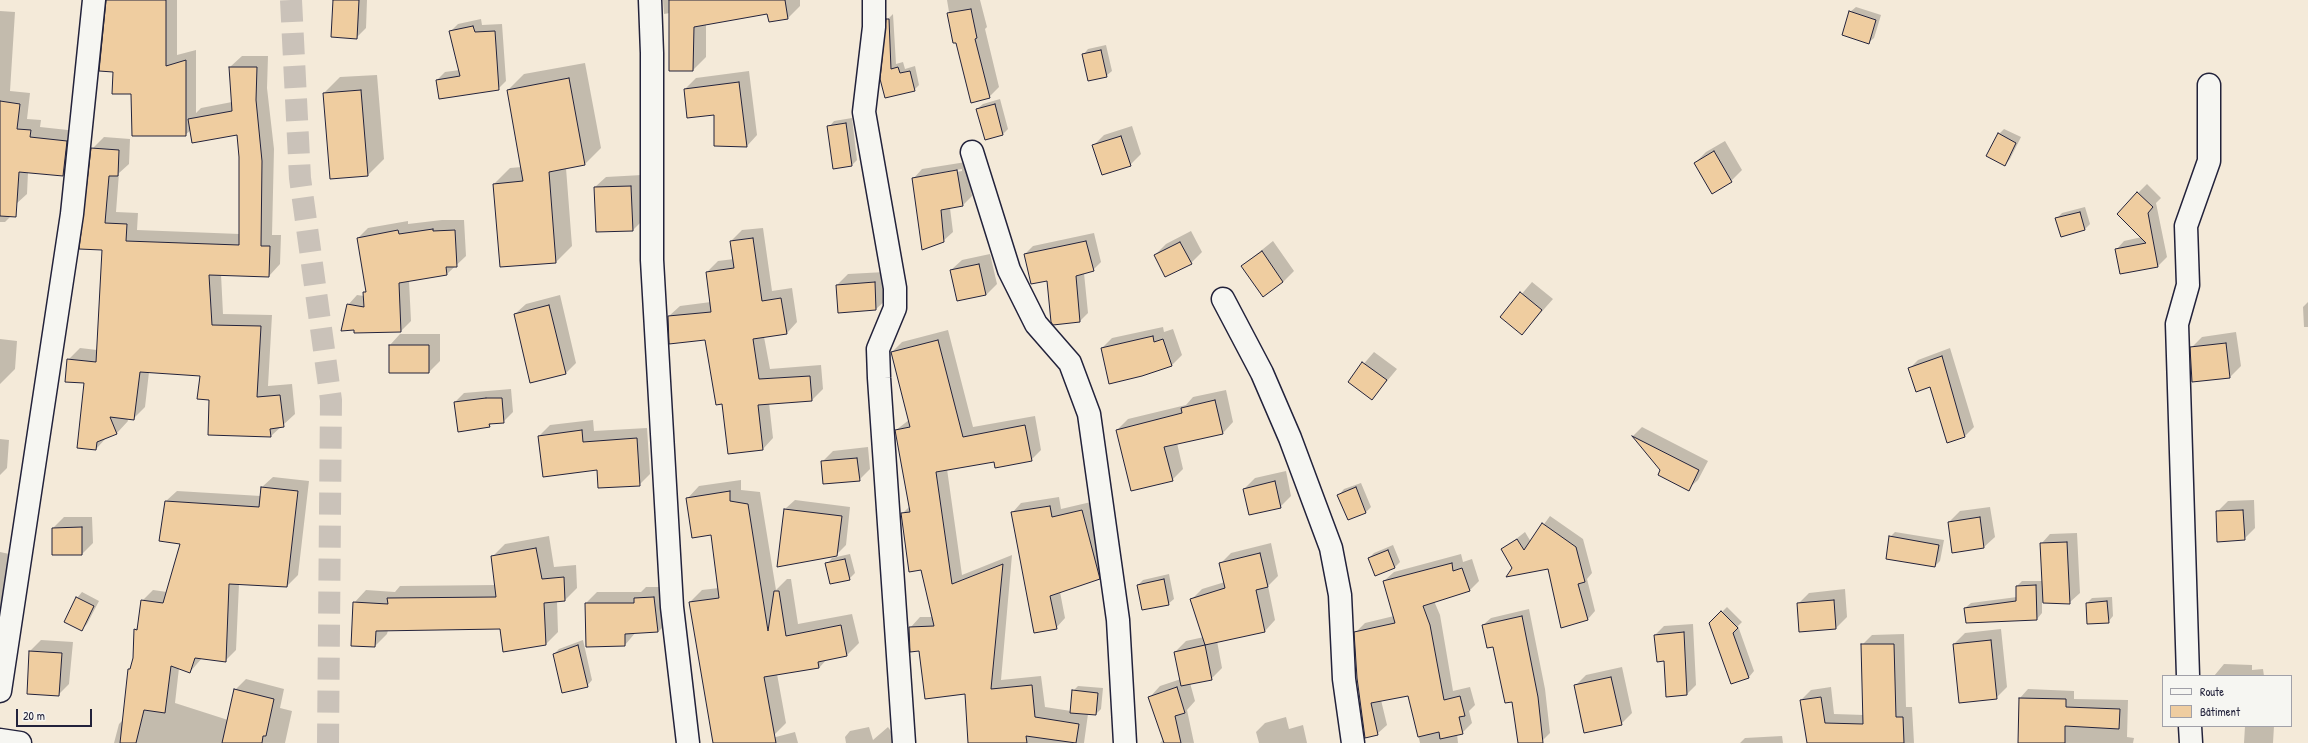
<!DOCTYPE html>
<html>
<head>
<meta charset="utf-8">
<style>
	body { margin:0 }
	#map { position:relative; width:2308px; height:743px; overflow:hidden; background:#f4ead9; font-family:"Patrick Hand",sans-serif }
	canvas { display:block }
	.legend { position:absolute; left:2162px; top:675px; width:130px; height:52px; box-sizing:border-box; background:#f6f6f2; border:1px solid #a1a1a9; margin:0; padding:5px 7px; list-style:none; font-size:12px; color:#22223b }
	.legend li { display:flex; align-items:center; gap:8px; height:20px }
	.legend b { width:20px; border:1px solid #a1a1a9 }
	.scale { position:absolute; left:16px; top:709px; width:76px; height:18px; box-sizing:border-box; border:2px solid #22223b; border-top:0; padding-left:5px; font-size:12px; line-height:14px; white-space:nowrap; color:#22223b; -webkit-text-stroke:3px #f6f6f2; paint-order:stroke }
</style>
</head>
<body>
<div id="map">
<canvas width="2308" height="743"></canvas>
<ul class="legend">
<li><b style="height:5px;background:#f6f6f2"></b>Route</li>
<li><b style="height:11px;background:#efcda0"></b>Bâtiment</li>
</ul>
<div class="scale">20 m</div>
</div>
<script>
const ctx = document.querySelector('canvas').getContext('2d');
ctx.lineJoin = 'round';
function fill(path, color) { ctx.fillStyle = color; ctx.fill(path, 'evenodd'); }
const poly = rows => new Path2D(rows.map(r => 'M' + r).join(''));
function strokePath(path, color, width, dash) { ctx.strokeStyle = color; ctx.lineWidth = width; ctx.lineCap = dash ? 'butt' : 'round'; ctx.setLineDash(dash || []); ctx.stroke(path); }
fill(poly([
	[107,0,177,0,177,55,196,50,196,113,201,108,232,102,230,67,242,56,268,56,267,88,274,149,272,235,281,235,280,264,269,276,221,274,223,314,272,315,268,386,292,384,295,414,271,436,201,375,149,372,145,407,133,419,127,418,128,421,117,433,107,437,96,449,85,382,68,360,80,348,97,350,103,250,92,149,104,137,130,139,129,164,119,173,116,212,138,213,137,230,240,234,240,157,238,134,191,130,185,135,132,93,114,71],
	[334,0,367,0,366,28,356,38],
	[663,0,800,0,800,6,788,18,768,12,706,23,706,57,693,70,670,13,664,14],
	[947,0,980,0,987,27,985,29,999,87,989,97,957,41,954,42],
	[1856,7,1881,15,1874,38,1868,43,1850,12],
	[0,11,15,12,10,91,30,93,27,119,41,120,40,127,77,131,73,165,63,175,28,172,27,194,16,204,15,212,5,222,0,222],
	[893,14,896,64,903,62,905,69,915,66,919,85,914,90,886,97,887,20],
	[481,19,482,25,502,24,506,81,498,89,437,80,445,72,460,70,450,32,458,24],
	[1106,45,1112,71,1106,76,1083,55,1088,49],
	[585,63,601,148,585,164,566,168,572,246,556,262,494,184,510,168,522,167,508,90,524,74],
	[749,71,757,135,747,146,715,113,685,89,696,78],
	[377,75,384,159,368,175,324,93,340,77],
	[1000,99,1008,129,1003,134,977,109,983,104],
	[852,118,857,160,852,165,829,127,834,121],
	[1132,126,1141,154,1130,165,1093,146,1104,135],
	[2004,129,2021,137,2010,159,2005,165,1999,134],
	[1725,141,1742,170,1731,181,1695,163,1706,152],
	[966,162,972,196,963,205,950,208,953,232,943,241,913,179,922,169],
	[962,169,962,171,922,178,922,176],
	[642,175,644,219,633,230,595,187,606,177],
	[2147,184,2161,198,2156,203,2167,257,2158,266,2121,273,2116,250,2124,241,2142,237,2118,213],
	[2085,207,2090,224,2085,229,2057,218,2062,213],
	[442,220,464,220,466,256,447,274,409,281,411,321,401,331,355,332,348,305,357,295,364,296,367,290,358,238,368,228,408,221,408,224],
	[763,228,772,291,792,288,797,322,787,333,764,337,770,369,821,365,823,389,812,400,769,403,773,438,763,449,723,403,706,339,669,316,680,306,711,302,707,272,718,261,734,259,731,241,742,230],
	[1191,231,1202,252,1191,263,1155,255,1166,244],
	[1094,233,1101,262,1093,270,1084,273,1088,313,1080,321,1048,280,1025,254,1033,246],
	[1273,241,1294,271,1283,282,1242,266],
	[990,254,997,284,986,295,951,270,962,260],
	[885,272,887,299,876,309,837,285,848,274],
	[1532,282,1553,299,1522,334,1502,317],
	[560,295,576,363,565,374,515,314,526,304],
	[2308,302,2308,327,2304,327,2303,307],
	[1163,327,1164,332,1173,329,1182,355,1172,365,1142,376,1102,348,1112,338],
	[948,330,973,427,1035,416,1041,450,1031,460,995,461,947,469,962,575,1012,555,1001,680,1041,676,1045,707,1071,711,1073,691,1078,686,1103,688,1101,709,1096,714,1088,714,1084,743,969,743,966,693,920,650,910,628,920,617,933,617,922,569,902,514,910,506,896,430,909,420,892,352,902,342],
	[2236,332,2241,366,2230,377,2193,381,2191,348,2202,337],
	[400,334,440,334,440,361,429,372,390,372,390,345],
	[0,339,17,341,15,369,0,384],
	[1950,348,1974,427,1965,436,1948,442,1930,386,1909,369,1918,360],
	[1374,352,1397,369,1372,399,1349,381],
	[511,389,513,412,503,422,493,422,489,426,455,402,464,393],
	[1226,390,1233,422,1223,433,1177,443,1183,469,1172,480,1117,430,1128,419,1186,405,1193,397],
	[593,420,594,431,647,428,650,474,639,485,598,469,539,436,550,425],
	[1642,427,1708,461,1698,480,1688,489,1661,470,1633,436],
	[0,439,9,440,7,468,0,475],
	[868,447,870,469,859,480,822,462,833,451],
	[1286,471,1291,496,1280,507,1244,489,1255,478],
	[273,477,309,481,298,575,287,586,239,584,236,650,225,661,202,658,190,672,179,668,175,703,228,720,235,690,246,679,284,689,280,708,292,711,285,743,114,743,119,724,124,719,129,670,134,658,135,630,139,626,142,601,153,590,167,592,181,543,166,501,177,491,261,496,262,487],
	[741,480,741,490,760,492,776,590,787,579,791,579,798,624,852,614,859,643,846,656,827,659,819,668,777,674,786,723,774,735,726,743,714,743,690,602,702,590,719,588,712,534,687,499,699,486],
	[1361,483,1371,507,1366,512,1339,495,1344,489],
	[1059,497,1061,509,1091,502,1108,569,1099,578,1060,592,1065,618,1056,628,1012,513,1021,503],
	[795,500,850,507,846,545,836,555,778,565,785,509],
	[2254,500,2255,528,2244,539,2217,512,2228,501],
	[1990,507,1995,537,1984,547,1949,522,1960,511],
	[1550,516,1583,539,1592,573,1587,579,1595,611,1588,619,1549,567,1514,568,1502,550,1525,532,1531,542],
	[64,517,92,517,93,543,82,554,53,554,53,528],
	[1895,532,1944,540,1940,561,1935,566,1890,537],
	[2077,533,2080,593,2070,602,2042,602,2042,613,2037,619,1965,608,1971,603,2017,597,2017,586,2022,581,2043,581,2041,544,2050,534],
	[549,536,554,567,576,565,577,588,565,600,557,601,558,632,546,644,500,628,388,630,387,634,375,646,354,603,366,590,395,592,400,586,496,585,492,557,505,544],
	[1271,543,1278,576,1268,586,1275,620,1265,631,1217,641,1222,668,1211,679,1190,683,1195,701,1187,710,1194,743,1160,743,1164,739,1150,697,1160,686,1181,679,1175,652,1186,641,1204,637,1192,599,1202,589,1225,582,1221,563,1231,553],
	[1393,545,1400,562,1395,567,1369,558,1374,553],
	[0,552,14,555,0,613],
	[850,554,855,573,849,579,827,564,832,558],
	[1461,554,1463,562,1472,559,1479,581,1469,591,1434,601,1440,615,1453,691,1470,687,1475,705,1469,711,1472,723,1462,733,1457,734,1458,743,1420,743,1409,694,1381,700,1387,725,1377,734,1355,633,1365,623,1394,616,1384,581,1394,572],
	[1169,574,1174,599,1168,604,1138,585,1143,580],
	[646,587,664,587,669,621,658,632,636,632,625,645,587,646,586,603,597,592,641,592],
	[1845,589,1847,617,1836,628,1798,604,1809,593],
	[82,592,99,601,87,624,81,630,77,598],
	[2112,597,2113,616,2108,622,2087,603,2092,598],
	[1727,607,1742,622,1738,626,1754,671,1749,677,1732,683,1710,624],
	[1529,609,1545,689,1550,733,1542,741,1519,743,1513,701,1494,645,1483,625,1491,618],
	[1693,624,1696,685,1687,694,1667,696,1665,660,1655,635,1664,626],
	[2001,629,2007,687,1996,698,1954,644,1965,633],
	[1904,634,1906,707,1912,707,1914,743,1808,743,1801,700,1811,690,1831,687,1834,714,1864,715,1862,645,1872,635],
	[41,640,73,642,69,684,58,695,28,693,30,651],
	[583,640,592,680,587,686,554,654,559,649],
	[2224,664,2252,665,2252,670,2263,669,2264,676,2214,676],
	[1622,667,1632,713,1621,724,1575,686,1586,675],
	[2028,689,2074,691,2074,699,2128,700,2127,737,2134,738,2133,743,2019,743,2020,698],
	[1286,717,1289,729,1303,725,1307,743,1259,743,1256,732,1265,723],
	[2245,726,2274,726,2273,743,2244,743],
	[869,727,873,740,888,727,899,743,846,743,845,737,850,731],
	[795,732,798,743,767,743,772,738],
	[1782,736,1783,743,1740,743,1745,738]
]), '#0003');
const building = poly([
	[106,0,166,0,166,66,186,60,186,136,132,136,131,94,112,94,113,72,99,71,106,0],
	[333,0,359,0,357,39,331,37,333,0],
	[669,0,785,0,788,19,769,22,767,14,694,27,693,71,669,71,669,0],
	[971,9,977,38,975,39,990,98,971,103,956,43,953,43,947,13,971,9],
	[1849,11,1876,20,1869,44,1842,35,1849,11],
	[886,19,889,19,891,69,898,67,900,73,910,71,915,91,885,98,880,79,886,19],
	[473,26,475,32,495,31,499,90,439,99,436,80,460,76,449,31,473,26],
	[1101,50,1107,77,1088,81,1082,54,1101,50],
	[229,67,257,67,256,100,262,161,261,246,270,246,269,277,209,275,212,325,261,326,257,397,280,395,284,427,270,429,271,437,208,435,209,400,197,399,200,376,140,372,134,420,110,417,117,434,97,442,96,450,77,448,84,383,65,382,67,359,96,362,102,250,79,249,91,148,119,150,118,176,109,176,105,223,127,224,126,241,239,245,239,157,237,135,192,143,188,119,232,111,229,67],
	[569,78,585,165,549,172,556,263,500,267,493,184,523,181,507,90,569,78],
	[739,82,747,147,714,146,714,115,687,118,684,89,739,82],
	[361,90,368,176,330,179,323,93,361,90],
	[0,101,20,104,17,129,31,130,30,137,67,141,63,176,19,172,16,217,0,216,0,101],
	[995,104,1003,135,985,140,976,109,995,104],
	[846,123,852,166,833,169,827,126,846,123],
	[1998,133,2016,143,2005,166,1986,156,1998,133],
	[1121,136,1131,166,1102,175,1092,145,1121,136],
	[1714,151,1732,182,1712,194,1694,163,1714,151],
	[957,170,963,206,941,210,944,242,922,250,912,178,957,170],
	[631,186,633,231,596,232,594,187,631,186],
	[2137,192,2153,207,2148,213,2158,267,2120,274,2115,249,2146,243,2117,214,2137,192],
	[2080,212,2085,230,2061,237,2055,218,2080,212],
	[433,229,433,231,455,230,457,267,446,267,447,275,399,283,401,332,354,333,354,330,341,331,347,304,364,307,363,292,366,292,357,238,398,230,399,234,433,229],
	[753,238,762,301,781,298,787,334,753,339,759,379,810,376,812,401,758,405,763,450,728,454,722,404,716,405,705,340,669,344,668,316,711,312,706,272,734,268,730,241,753,238],
	[1086,241,1094,271,1076,276,1080,322,1053,325,1051,322,1047,281,1031,284,1024,254,1086,241],
	[1180,242,1192,264,1165,277,1154,255,1180,242],
	[1262,251,1283,282,1263,297,1241,266,1262,251],
	[979,264,986,295,957,301,950,270,979,264],
	[875,282,876,310,838,313,836,285,875,282],
	[1520,292,1542,310,1522,335,1500,317,1520,292],
	[549,305,566,374,530,383,514,314,549,305],
	[1153,336,1154,342,1163,339,1172,366,1142,376,1109,384,1101,348,1153,336],
	[938,340,963,437,1025,425,1032,461,995,468,994,462,936,472,952,584,1003,564,991,689,1032,685,1035,717,1079,724,1076,743,1026,736,1027,743,968,743,965,694,925,699,919,651,910,652,909,627,934,626,921,570,909,572,901,513,910,512,895,430,910,427,891,352,938,340],
	[2226,343,2230,378,2192,382,2190,347,2226,343],
	[389,345,429,345,429,373,389,373,389,345],
	[1942,356,1965,437,1947,443,1930,387,1916,392,1908,368,1942,356],
	[1362,362,1387,380,1372,400,1348,382,1362,362],
	[486,398,502,398,504,423,489,424,490,427,458,432,454,402,486,398],
	[1215,400,1223,434,1164,447,1173,481,1131,491,1116,430,1182,413,1181,408,1215,400],
	[582,430,583,442,637,438,640,486,598,488,597,470,543,477,538,436,582,430],
	[1632,436,1699,470,1689,491,1658,475,1660,470,1632,436],
	[857,458,860,481,823,484,821,461,857,458],
	[1275,481,1281,508,1249,515,1243,489,1275,481],
	[261,487,298,491,287,587,229,584,226,662,195,658,190,673,171,666,165,713,144,710,136,743,120,743,128,669,130,669,133,658,134,629,137,630,141,600,163,603,180,544,159,541,165,501,259,507,261,487],
	[1356,487,1366,513,1348,520,1337,495,1356,487],
	[730,491,730,501,748,504,768,631,774,591,779,591,786,636,841,625,847,656,818,662,819,668,764,677,776,743,713,743,689,602,719,598,711,535,692,538,686,498,730,491],
	[1050,506,1052,517,1082,510,1100,579,1050,596,1057,629,1034,633,1011,512,1050,506],
	[784,509,842,516,837,556,777,567,784,509],
	[2243,510,2245,540,2217,542,2216,511,2243,510],
	[1980,517,1984,548,1952,553,1948,522,1980,517],
	[1542,523,1576,547,1585,582,1578,584,1588,620,1561,628,1548,569,1506,577,1512,568,1501,549,1517,539,1524,550,1542,523],
	[82,527,82,555,52,555,52,528,82,527],
	[1889,536,1939,545,1935,567,1886,559,1889,536],
	[2067,542,2070,604,2043,603,2040,543,2067,542],
	[536,548,542,579,564,577,565,601,544,603,546,645,503,652,500,629,376,631,375,647,351,646,353,602,388,604,387,598,496,597,491,556,536,548],
	[1388,550,1395,568,1375,576,1368,558,1388,550],
	[1260,553,1268,587,1256,590,1265,632,1205,645,1190,599,1225,588,1219,563,1260,553],
	[845,559,850,580,830,584,825,563,845,559],
	[1452,563,1453,571,1462,568,1470,591,1423,606,1430,625,1444,700,1460,696,1465,716,1459,717,1463,734,1440,739,1439,732,1418,737,1408,696,1371,703,1378,735,1365,738,1357,678,1354,632,1395,623,1383,581,1452,563],
	[1164,579,1169,605,1142,610,1137,585,1164,579],
	[2036,585,2037,620,1966,623,1964,608,2016,601,2016,586,2036,585],
	[76,597,94,606,82,631,64,622,76,597],
	[654,597,658,632,625,634,625,646,586,647,585,603,634,603,634,598,654,597],
	[1834,600,1836,629,1799,632,1797,603,1834,600],
	[2107,601,2109,623,2087,624,2086,603,2107,601],
	[1721,611,1738,628,1733,633,1749,678,1731,684,1709,623,1721,611],
	[1522,616,1538,697,1543,743,1518,743,1512,702,1505,703,1493,647,1487,648,1482,625,1522,616],
	[1684,632,1687,695,1666,697,1664,661,1657,662,1654,635,1684,632],
	[1991,640,1997,699,1959,703,1953,644,1991,640],
	[1861,644,1894,644,1896,717,1903,717,1904,743,1807,743,1800,700,1821,697,1825,723,1863,724,1861,644],
	[578,645,588,687,562,693,553,654,578,645],
	[1205,645,1212,680,1181,686,1174,652,1205,645],
	[29,651,62,653,59,696,27,694,29,651],
	[1611,677,1622,725,1584,733,1574,685,1611,677],
	[1177,687,1185,713,1175,716,1181,743,1164,743,1148,697,1177,687],
	[234,689,274,699,266,736,263,736,262,743,222,743,234,689],
	[1072,690,1098,693,1096,715,1070,713,1072,690],
	[2019,698,2066,699,2066,707,2120,709,2119,729,2065,726,2065,743,2018,743,2019,698]
]);
fill(building, '#efcda0');
strokePath(building, '#22223b', 1);
strokePath(poly([
	[291,0,300,178,331,400,328,743]
]), '#cac2b9', 22, [22, 11]);
const street = poly([
	[650,0,652,53,652,260,672,607,688,743],
	[874,0,874,27,864,112,895,288,895,308,878,349,879,378,904,743],
	[972,152,1009,270,1036,324,1070,363,1089,414,1118,620,1125,743],
	[1223,299,1262,373,1290,438,1331,548,1340,595,1344,679,1353,743],
	[2188,676,2177,324,2188,285,2186,226,2209,161,2209,85],
	[0,691,72,214,94,0],
	[2190,726,2191,743],
	[0,740,20,743]
]);
strokePath(street, '#22223b', 25);
strokePath(street, '#f6f6f2', 22);
</script>
</body>
</html>
